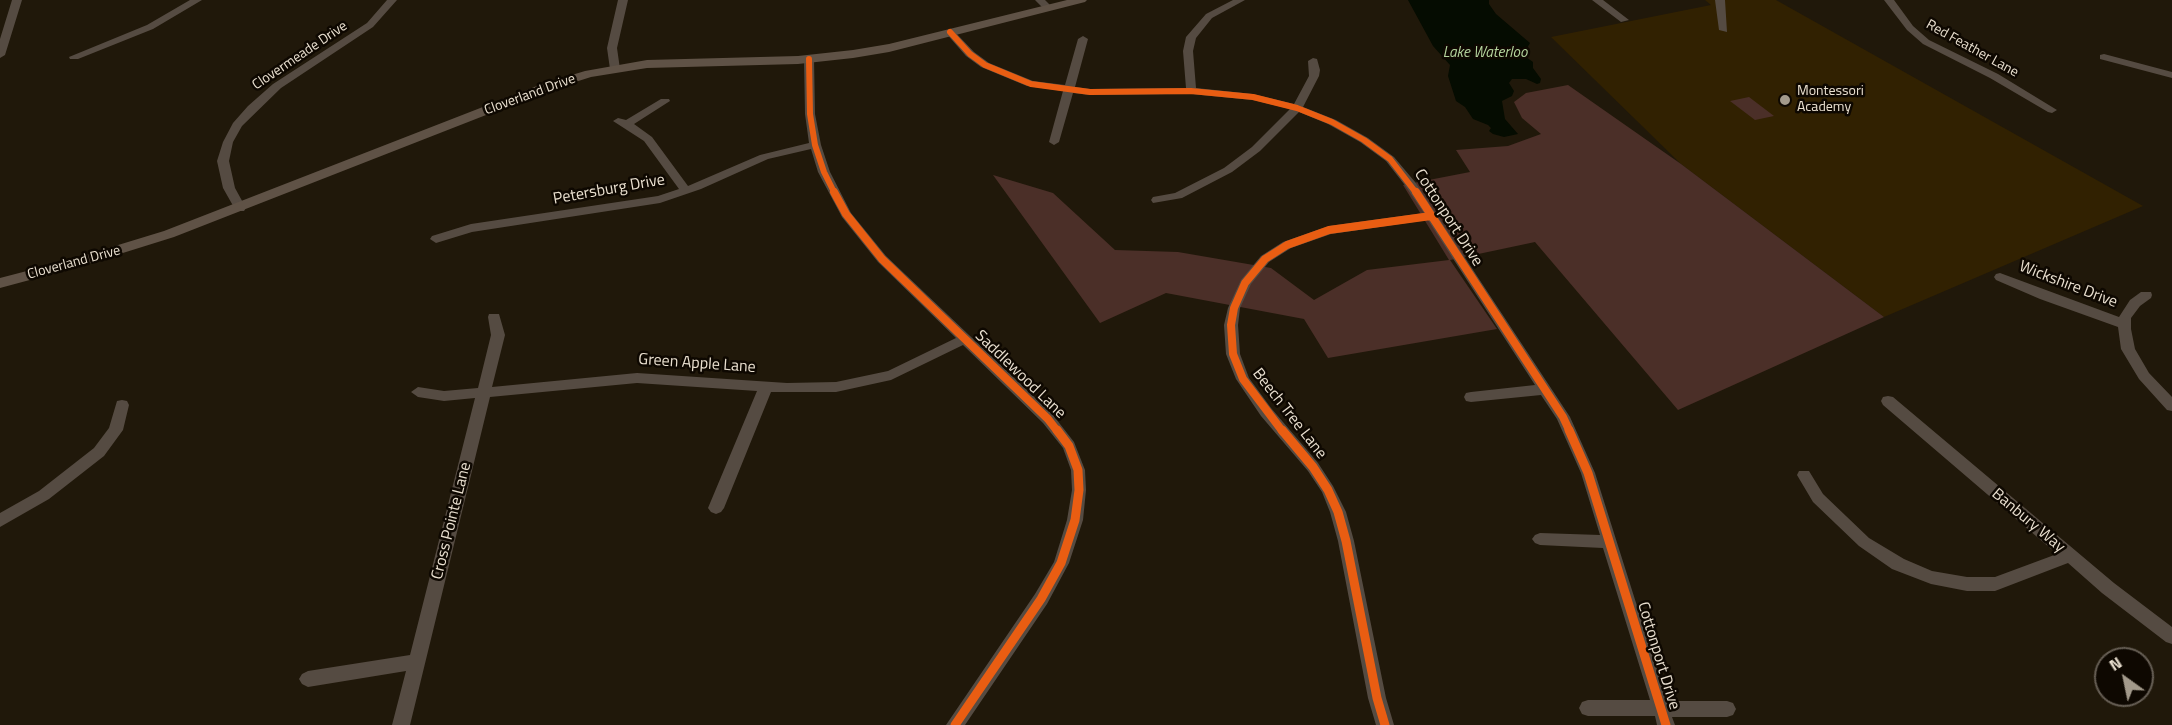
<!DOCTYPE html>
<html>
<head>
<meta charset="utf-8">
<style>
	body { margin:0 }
	#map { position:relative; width:2172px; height:725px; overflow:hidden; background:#20180a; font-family:"Titillium Web",sans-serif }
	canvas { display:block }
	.north { position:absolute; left:2094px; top:647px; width:60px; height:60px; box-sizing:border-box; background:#0e0801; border:2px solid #665e54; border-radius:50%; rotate:327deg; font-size:16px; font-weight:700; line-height:24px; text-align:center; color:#eae0d0 }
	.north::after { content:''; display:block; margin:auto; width:21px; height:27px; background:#a39a8b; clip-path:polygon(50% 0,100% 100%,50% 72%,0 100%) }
</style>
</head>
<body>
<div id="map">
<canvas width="2172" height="725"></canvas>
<div class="north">N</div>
</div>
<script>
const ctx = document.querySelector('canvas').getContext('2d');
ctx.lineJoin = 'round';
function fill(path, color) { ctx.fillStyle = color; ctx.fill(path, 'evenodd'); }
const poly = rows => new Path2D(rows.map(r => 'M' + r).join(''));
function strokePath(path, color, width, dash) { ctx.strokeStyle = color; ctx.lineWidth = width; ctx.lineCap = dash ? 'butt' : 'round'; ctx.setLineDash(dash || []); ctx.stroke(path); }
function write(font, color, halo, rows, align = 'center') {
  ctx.font = font + ' "Titillium Web",sans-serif'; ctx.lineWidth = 5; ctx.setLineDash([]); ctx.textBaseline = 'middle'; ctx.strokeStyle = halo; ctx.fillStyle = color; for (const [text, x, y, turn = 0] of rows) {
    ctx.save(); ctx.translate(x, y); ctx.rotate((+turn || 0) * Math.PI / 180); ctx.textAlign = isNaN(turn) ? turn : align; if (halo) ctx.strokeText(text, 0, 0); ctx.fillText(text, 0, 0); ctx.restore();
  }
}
fill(poly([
	[1705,0,1776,0,2143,206,1884,317,1681,164,1551,37,1711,5]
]), '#312101');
fill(poly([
	[1568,85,1681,164,1884,317,1678,410,1535,242,1450,260,1497,329,1328,358,1304,319,1166,293,1100,323,993,175,1053,193,1115,250,1178,252,1271,268,1314,300,1367,270,1449,260,1403,185,1470,172,1456,150,1508,146,1541,134,1522,118,1514,102,1526,93],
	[1749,97,1774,116,1755,120,1730,101]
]), '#4b2f28');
fill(poly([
	[1408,0,1489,0,1489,4,1496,14,1530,43,1523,55,1533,62,1533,68,1541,79,1540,83,1537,84,1526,79,1512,79,1509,83,1514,91,1512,96,1502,101,1505,119,1518,134,1504,137,1493,134,1489,131,1491,128,1488,125,1473,119,1465,107,1456,101,1448,76,1450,65,1433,46]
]), '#050c01');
fill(poly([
	[12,0,22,0,5,55,0,58,0,39,12,0],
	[190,0,202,0,153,29,78,59,70,59,69,57,147,25,190,0],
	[387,0,397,0,373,27,281,88,242,126,233,142,229,161,235,188,246,208,244,211,236,211,223,188,217,161,223,142,233,123,248,106,273,84,367,23,387,0],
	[618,0,628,0,617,48,620,69,615,72,610,69,607,48,618,0],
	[1035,0,1045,0,1053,8,1045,10,1035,0],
	[1233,0,1245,0,1212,18,1196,38,1193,51,1196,88,1253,94,1294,104,1309,76,1308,61,1313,58,1317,59,1320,70,1319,76,1303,107,1336,120,1368,138,1394,157,1415,182,1570,417,1595,473,1667,701,1727,701,1733,703,1736,709,1733,715,1727,717,1672,717,1675,725,1657,725,1655,716,1588,716,1582,714,1579,708,1582,702,1588,700,1650,700,1603,548,1540,545,1535,543,1532,539,1535,535,1540,533,1600,535,1581,473,1557,419,1541,395,1471,402,1466,401,1464,397,1466,393,1471,392,1535,385,1428,220,1331,234,1291,248,1269,262,1251,284,1240,308,1238,325,1240,354,1249,378,1271,408,1318,463,1333,486,1346,512,1354,541,1386,698,1394,725,1376,725,1368,698,1338,541,1330,512,1322,492,1308,471,1261,416,1236,379,1226,354,1224,325,1228,308,1241,280,1261,256,1283,242,1329,226,1424,213,1404,184,1386,161,1360,142,1328,124,1299,112,1260,151,1232,172,1182,198,1153,203,1151,200,1153,197,1175,193,1224,168,1252,147,1290,109,1253,100,1191,94,1090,95,1073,93,1059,142,1054,145,1049,142,1063,91,1027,86,981,67,966,56,945,32,953,30,974,52,989,63,1033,81,1065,85,1078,39,1083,36,1088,39,1075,87,1090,89,1186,88,1183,51,1186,37,1206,14,1233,0],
	[1592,0,1603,0,1629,20,1621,22,1592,0],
	[1715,0,1725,0,1727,32,1719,30,1715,0],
	[1884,0,1894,0,1913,26,1929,40,1998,74,2057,110,2052,113,2048,112,1990,78,1923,44,1907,30,1884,0],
	[2104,54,2172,72,2172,78,2100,59,2100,55,2104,54],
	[809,56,814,59,815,114,821,145,830,172,851,213,886,256,1053,415,1074,442,1085,470,1086,490,1083,520,1069,563,1047,604,965,725,946,725,1035,594,1054,562,1067,520,1072,490,1071,470,1063,448,1043,423,963,345,891,380,836,392,771,392,724,508,721,512,716,514,711,512,708,508,757,391,637,383,490,397,410,725,392,725,406,671,308,687,302,684,299,679,302,674,308,671,410,655,475,398,444,401,418,397,411,392,418,387,444,391,478,388,491,335,488,317,489,314,499,314,505,335,492,387,637,373,787,383,836,382,888,371,956,338,878,262,842,217,818,172,811,149,768,159,701,189,660,203,472,232,436,243,430,239,432,236,471,224,658,196,679,189,644,141,613,121,618,118,626,120,661,99,669,99,670,101,634,124,652,137,688,186,760,155,809,143,805,114,804,59,809,56],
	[2000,273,2119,317,2130,300,2141,292,2151,292,2152,295,2151,298,2140,306,2131,318,2131,329,2135,349,2149,373,2172,397,2172,411,2167,410,2139,379,2121,349,2118,327,2040,299,1996,280,1994,277,1996,274,2000,273],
	[1888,396,1893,397,2114,583,2172,627,2172,644,2166,642,2102,593,2068,563,1995,591,1967,591,1931,584,1892,569,1859,546,1813,502,1797,475,1799,471,1809,471,1823,494,1869,538,1904,559,1932,571,1967,577,1995,577,2057,554,1883,405,1881,401,1883,397,1888,396],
	[122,400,127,401,129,405,123,430,104,456,49,499,0,527,0,513,39,491,94,448,109,428,117,401,122,400]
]), '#554b42');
fill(poly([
	[1067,0,1087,0,1085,2,889,52,853,58,798,64,647,68,591,77,550,90,174,237,78,267,0,288,0,278,69,260,164,231,542,84,585,71,647,60,798,56,853,50,889,44,1067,0]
]), '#5f5246');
strokePath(poly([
	[950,32,970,54,985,65,1031,84,1090,92,1191,91,1253,97,1297,108,1332,122,1364,140,1390,159,1417,194],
	[809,59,810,114,815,145,824,172,835,194]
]), '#e95d12', 6);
strokePath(poly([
	[834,192,846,214,882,259,1048,419,1058,432],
	[1416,192,1563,417,1570,432],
	[1283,432,1243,379,1233,354,1231,325,1234,308,1245,283,1265,259,1287,245,1329,230,1431,216]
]), '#e95d12', 8);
strokePath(poly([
	[1282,430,1313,467,1328,490,1338,512,1346,541,1377,698,1385,725],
	[1569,430,1588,473,1666,725],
	[955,725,1041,599,1061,563,1075,520,1079,490,1078,470,1069,446,1057,430]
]), '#e95d12', 9);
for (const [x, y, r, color] of [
	[1785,100,6,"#a39a8b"]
]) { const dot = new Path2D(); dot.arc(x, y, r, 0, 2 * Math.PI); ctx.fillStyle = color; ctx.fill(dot); strokePath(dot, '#0e0801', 2); }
write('14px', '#eae0d0', '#0e0801', [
	["Red Feather Lane",1972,49,29],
	["Clovermeade Drive",300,56,-34],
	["Cloverland Drive",530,95,-20],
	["Cloverland Drive",74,263,-15]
]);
write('14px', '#eae0d0', '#0e0801', [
	["Montessori",1797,92],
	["Academy",1797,108]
], 'left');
write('italic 15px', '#b5d59e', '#0e0801', [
	["Lake Waterloo",1485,53]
]);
write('16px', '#eae0d0', '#0e0801', [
	["Petersburg Drive",609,190,-10],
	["Cottonport Drive",1448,218,57],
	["Wickshire Drive",2068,285,21],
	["Green Apple Lane",697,364,4],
	["Saddlewood Lane",1020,375,44],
	["Beech Tree Lane",1289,414,52],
	["Cross Pointe Lane",452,521,-76],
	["Banbury Way",2028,521,40],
	["Cottonport Drive",1658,656,73]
]);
</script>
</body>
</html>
